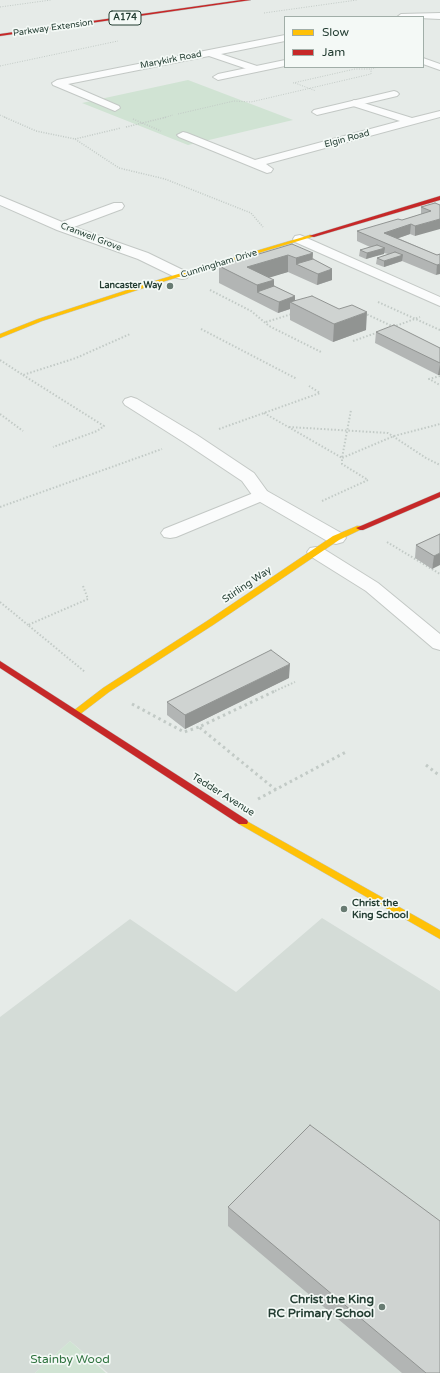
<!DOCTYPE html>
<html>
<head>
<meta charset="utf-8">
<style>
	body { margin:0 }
	#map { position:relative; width:440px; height:1373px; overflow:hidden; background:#e6ebe8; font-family:"Varela Round",sans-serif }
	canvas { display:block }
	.legend { position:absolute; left:284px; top:16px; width:140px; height:52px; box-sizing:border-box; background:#f4f9f6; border:1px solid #a1aea8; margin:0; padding:5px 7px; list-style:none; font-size:12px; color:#243e33 }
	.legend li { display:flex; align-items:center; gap:8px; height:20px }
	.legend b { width:20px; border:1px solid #a1aea8 }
</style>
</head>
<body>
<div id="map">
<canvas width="440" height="1373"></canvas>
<ul class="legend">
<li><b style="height:5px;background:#ffc107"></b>Slow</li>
<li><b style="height:5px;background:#c62828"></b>Jam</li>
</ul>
</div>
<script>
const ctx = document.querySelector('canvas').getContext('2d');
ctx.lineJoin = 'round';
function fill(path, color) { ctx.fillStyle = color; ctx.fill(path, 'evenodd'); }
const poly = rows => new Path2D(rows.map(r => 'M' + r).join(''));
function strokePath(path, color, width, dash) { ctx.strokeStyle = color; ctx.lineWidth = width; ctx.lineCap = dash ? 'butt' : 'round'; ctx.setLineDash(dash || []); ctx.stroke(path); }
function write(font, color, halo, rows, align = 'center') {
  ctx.font = font + ' "Varela Round",sans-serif'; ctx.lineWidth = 3.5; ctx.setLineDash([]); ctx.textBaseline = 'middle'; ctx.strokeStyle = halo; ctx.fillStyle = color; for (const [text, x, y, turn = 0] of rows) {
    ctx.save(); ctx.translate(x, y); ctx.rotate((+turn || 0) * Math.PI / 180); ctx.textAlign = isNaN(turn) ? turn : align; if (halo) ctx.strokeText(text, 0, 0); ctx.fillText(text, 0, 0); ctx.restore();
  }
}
fill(poly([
	[322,918,440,991,440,1373,108,1373,70,1341,35,1373,0,1373,0,1017,130,919,236,992]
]), '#d4dcd7');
fill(poly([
	[188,80,293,120,188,145,82,103],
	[70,1341,106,1373,35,1373]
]), '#d0e3d3');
const lane = poly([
	[285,60,285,66,218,80,213,77,218,74,285,60],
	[394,91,397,92,399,94,397,96,317,115,312,112,314,110,394,91],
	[261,490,267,491,269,495,267,499,176,537,170,538,164,537,161,533,164,529,261,490],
	[316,547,322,548,378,583,440,634,440,650,433,648,366,591,310,556,307,552,310,548,316,547]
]);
const street = poly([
	[440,13,440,19,397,17,401,14,440,13],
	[285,35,285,41,221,54,260,67,261,69,256,72,209,56,68,84,119,106,120,108,115,111,53,85,52,83,57,80,285,35],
	[423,58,440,64,440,70,423,64,423,58],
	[354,100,412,118,440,111,440,117,266,164,273,169,271,172,267,173,179,137,177,135,183,132,187,133,255,160,400,121,350,105,349,103,354,100],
	[0,196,62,222,114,203,122,203,124,206,122,209,74,227,148,253,187,272,189,275,187,278,182,279,177,278,138,259,57,230,0,205,0,196],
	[300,235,440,297,440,306,295,242,293,239,295,236,300,235],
	[131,397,137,399,197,435,254,473,267,491,343,534,346,538,343,542,336,544,329,542,255,499,242,481,185,443,125,405,123,402,125,399,131,397]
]);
const slow = poly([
	[310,235,315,236,162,282,42,321,0,338,0,334,38,319,158,280,310,235],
	[357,526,360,526,364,528,339,540,213,625,109,692,79,715,73,715,71,713,73,711,103,688,207,621,333,536,357,526],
	[243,819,440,930,440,939,239,824,238,822,239,820,243,819]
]);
const jam = poly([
	[241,0,251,0,0,36,0,34,241,0],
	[440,196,440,200,314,237,309,236,440,196],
	[440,492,440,497,363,530,360,530,356,528,440,492],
	[0,661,247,820,248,822,247,824,239,824,0,668,0,661]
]);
strokePath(lane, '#c3c8c5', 2);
strokePath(street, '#c3c8c5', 2);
strokePath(slow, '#c1c8c5', 1);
strokePath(jam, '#c1c8c5', 1);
strokePath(poly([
	[0,7,51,0],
	[264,13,357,0],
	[0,66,118,41],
	[293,83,355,69,371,69],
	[295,83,316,91],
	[178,114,234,101,251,102,371,74,371,69,378,67],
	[0,115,7,118],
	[163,118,173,115]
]), '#c2cac6', 1, [1, 1.5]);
strokePath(poly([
	[4,117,36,131,75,139,119,168,165,179,251,213,263,227],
	[133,119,161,131],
	[126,127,167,117],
	[75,139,121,128]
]), '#c2cac6', 1.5, [1, 1.5]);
strokePath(poly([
	[210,290,251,311,269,326,321,352],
	[378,302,440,330],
	[364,313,394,327],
	[266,322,292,314],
	[393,327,420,317],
	[201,329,297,379],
	[353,341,379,332],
	[0,360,23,375,76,358,130,334],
	[23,375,104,426,97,431,53,447],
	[440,376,429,379,440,385],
	[264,413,342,458,351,410],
	[0,414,23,431],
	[289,427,388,433,426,458,440,465],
	[219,429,320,393,309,386],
	[322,501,368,480,342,464,342,458,394,436,440,424],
	[0,507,162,449],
	[387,542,440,574],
	[83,586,88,599,28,625,85,672],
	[0,602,28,625],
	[275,691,295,682]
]), '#c2cac6', 2, [1.5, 2]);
strokePath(poly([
	[132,704,184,732,199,727],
	[426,765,440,776],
	[276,790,199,727,277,690],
	[258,799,346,752]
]), '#c2cac6', 3, [2.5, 3.5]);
fill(lane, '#fbfcfc');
fill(street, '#fbfcfc');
fill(slow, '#ffc107');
fill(jam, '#c62828');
fill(poly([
	[440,205,415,236,410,234,398,238,437,255,440,254,436,275,402,261,384,267,376,264,377,258,388,254,384,253,366,259,359,256,360,250,370,247,357,241,357,231,402,220,421,214,421,207],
	[292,244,313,259,332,269,332,280,317,285,288,272,269,277,274,286,295,296,295,301,366,330,333,342,290,320,290,309,278,313,219,283,219,266],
	[376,332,440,348,440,375,438,375,375,343],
	[440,534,432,569,415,558,416,545],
	[289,678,185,729,167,715,167,702],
	[228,1207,440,1373,402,1373,228,1226]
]), '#b2b5b4');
fill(poly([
	[440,219,440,229,415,236,415,226],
	[411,224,410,234,385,243,384,233],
	[385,248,384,254,366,259,367,253],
	[313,253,312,270,296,264,296,258],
	[288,255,288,272,252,283,247,267],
	[403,255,402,261,384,267,384,261],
	[440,264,440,274,436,275,437,265],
	[332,269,332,280,317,285,318,274],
	[274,280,274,297,257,292,257,303,257,285],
	[295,296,295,304,290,302,290,309,278,313,279,302],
	[367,312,366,330,333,342,334,324],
	[440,363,440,375,438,375,440,364],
	[440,553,440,565,432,569,434,556],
	[290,664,289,678,185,729,185,715]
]), '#919492');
const building = poly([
	[435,203,440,205,440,219,415,226,411,224,384,233,437,255,440,254,440,264,437,265,357,231,398,219,402,220,431,211,421,207,435,203],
	[292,244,313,253,296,258,288,255,247,267,274,280,257,285,219,266,292,244],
	[377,245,385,248,367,253,360,250,377,245],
	[395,252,403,255,384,261,377,258,395,252],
	[313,259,332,269,318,274,296,264,313,259],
	[274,286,295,296,279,302,257,292,274,286],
	[312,296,339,309,352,305,367,312,334,324,290,302,312,296],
	[394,325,440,348,440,363,376,332,394,325],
	[440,534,440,553,434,556,416,545,440,534],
	[271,650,290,664,185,715,167,702,271,650],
	[310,1125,440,1221,440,1373,426,1373,228,1207,310,1125]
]);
fill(building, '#cfd3d1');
strokePath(building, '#919492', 1);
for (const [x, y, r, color] of [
	[170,286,4,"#687b72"],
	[344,909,4,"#687b72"],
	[382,1307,4,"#687b72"]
]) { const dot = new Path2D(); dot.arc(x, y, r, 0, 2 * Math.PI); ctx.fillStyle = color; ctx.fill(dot); strokePath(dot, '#f4f9f6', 1.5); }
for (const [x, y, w] of [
	[125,18,32]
]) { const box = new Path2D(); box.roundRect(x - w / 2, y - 7, w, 14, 3); ctx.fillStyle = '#f4f9f6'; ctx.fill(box); strokePath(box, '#243e33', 1); }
write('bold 9px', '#243e33', null, [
	["A174",125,18]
]);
write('9px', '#243e33', '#f4f9f6', [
	["Parkway Extension",53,28,-8],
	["Marykirk Road",171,60,-11],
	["Elgin Road",347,139,-15],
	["Cranwell Grove",91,237,21],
	["Cunningham Drive",219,264,-17]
]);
write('bold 9px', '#243e33', '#f4f9f6', [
	["Lancaster Way",162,286]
], 'right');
write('10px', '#243e33', '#f4f9f6', [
	["Stirling Way",247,585,-34],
	["Tedder Avenue",223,795,32]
]);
write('bold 10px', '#243e33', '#f4f9f6', [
	["Christ the",352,903],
	["King School",352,915]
], 'left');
write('bold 12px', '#243e33', '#f4f9f6', [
	["Christ the King",374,1300],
	["RC Primary School",374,1314]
], 'right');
write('12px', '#2f733f', '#f4f9f6', [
	["Stainby Wood",70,1360]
]);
</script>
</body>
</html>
